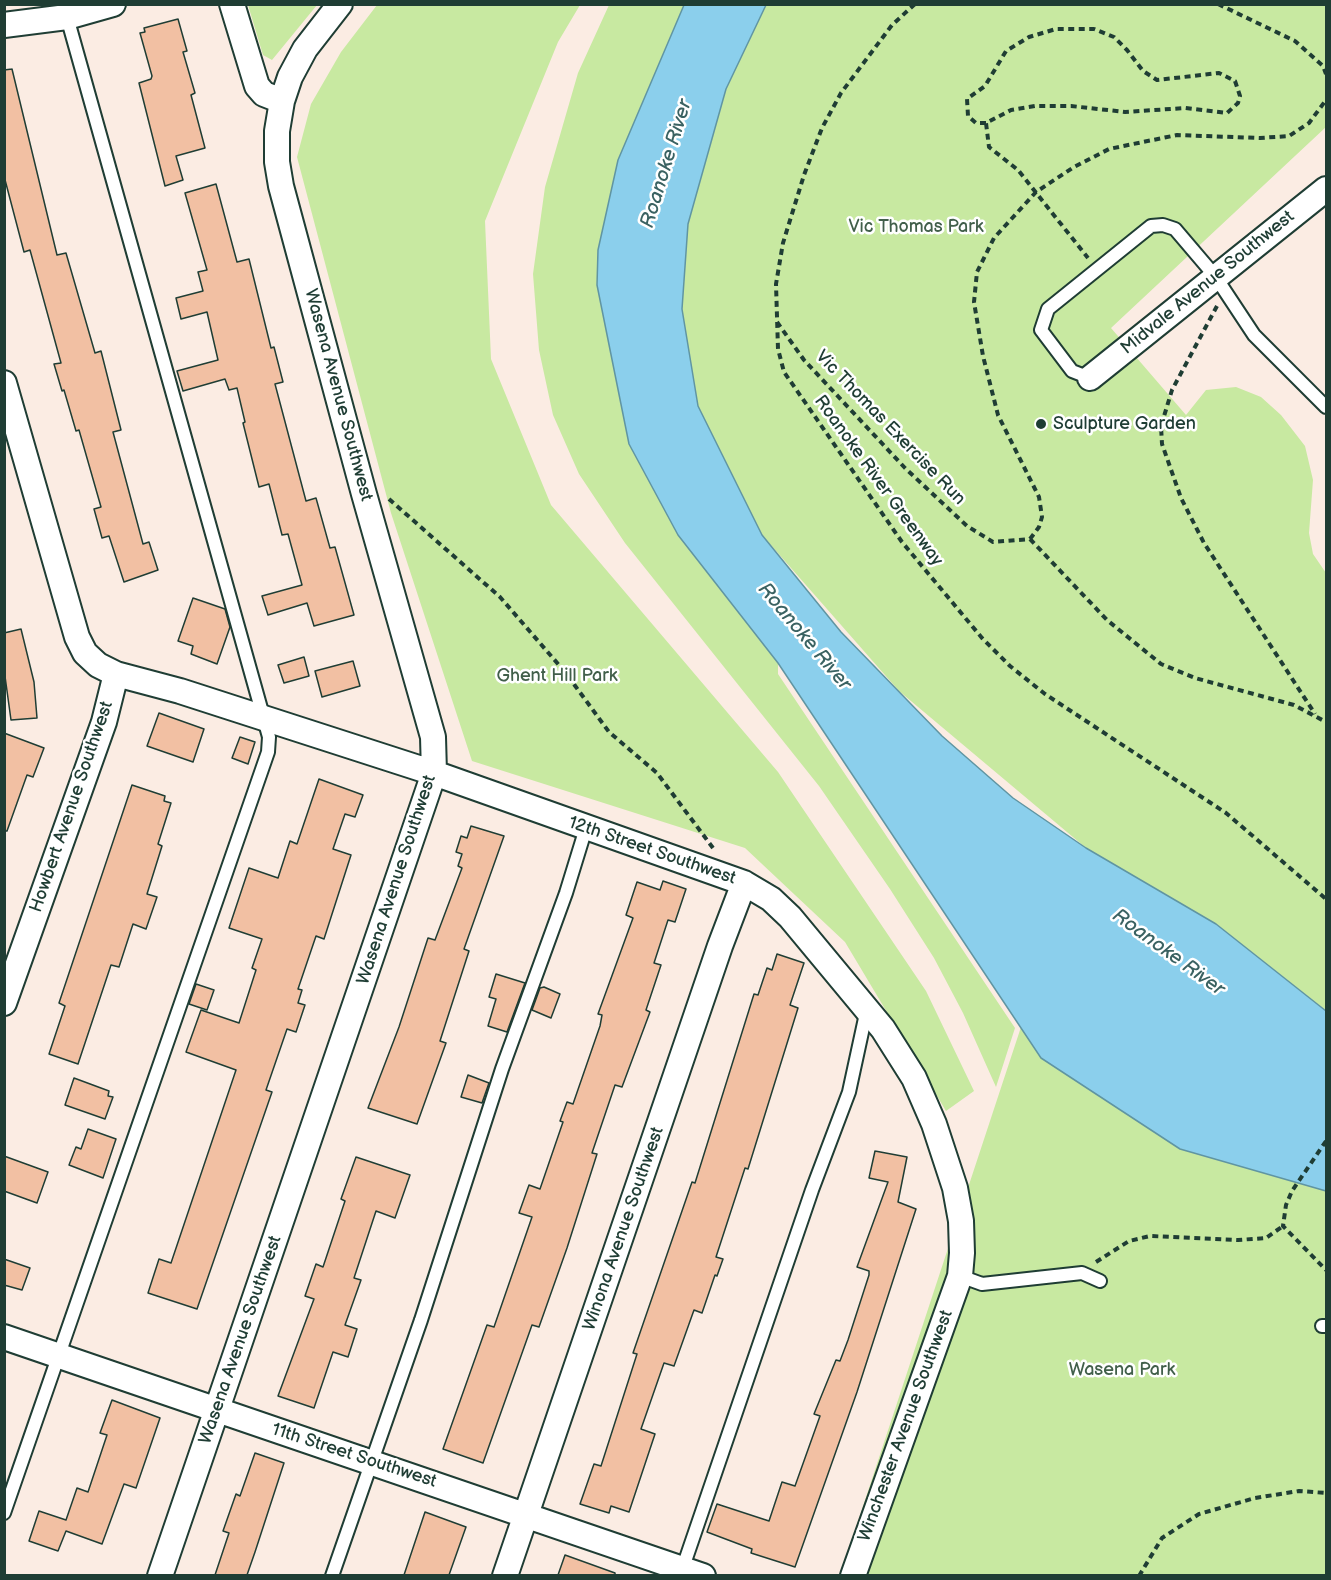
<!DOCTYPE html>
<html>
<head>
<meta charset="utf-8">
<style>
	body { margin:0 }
	#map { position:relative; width:1331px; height:1580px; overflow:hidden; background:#fbece3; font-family:"Balsamiq Sans",sans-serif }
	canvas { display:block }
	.frame { position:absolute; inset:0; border:6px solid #1f3d34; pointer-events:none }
</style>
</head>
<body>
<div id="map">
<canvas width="1331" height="1580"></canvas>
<div class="frame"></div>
</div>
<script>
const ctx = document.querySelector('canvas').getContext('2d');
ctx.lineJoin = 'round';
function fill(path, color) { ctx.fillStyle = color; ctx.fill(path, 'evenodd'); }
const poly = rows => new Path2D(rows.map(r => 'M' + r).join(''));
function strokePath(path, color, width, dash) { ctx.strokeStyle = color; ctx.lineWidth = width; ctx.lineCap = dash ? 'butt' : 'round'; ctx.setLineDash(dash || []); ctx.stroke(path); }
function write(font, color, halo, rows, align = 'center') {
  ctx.font = font + ' "Balsamiq Sans",sans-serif'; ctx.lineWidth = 5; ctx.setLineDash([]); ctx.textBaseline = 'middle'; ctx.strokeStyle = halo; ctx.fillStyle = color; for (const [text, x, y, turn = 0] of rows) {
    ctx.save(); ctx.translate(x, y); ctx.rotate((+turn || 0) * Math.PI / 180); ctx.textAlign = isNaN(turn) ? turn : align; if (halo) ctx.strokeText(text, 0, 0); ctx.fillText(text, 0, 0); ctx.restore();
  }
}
fill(poly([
	[248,5,248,4,317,5,272,60,263,55],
	[377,5,580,5,558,42,485,221,491,359,551,505,778,772,926,991,974,1091,946,1111,845,942,745,848,472,761,391,513,297,157,311,104,341,52],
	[609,5,684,5,618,160,598,250,597,285,629,444,678,535,778,663,778,674,1015,1028,996,1087,963,1013,934,958,890,889,819,786,625,543,579,474,553,415,539,350,533,274,545,187,578,73],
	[766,5,1326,5,1326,127,1111,328,1186,415,1206,390,1236,387,1261,397,1281,415,1305,446,1313,480,1309,533,1313,554,1326,573,1326,1011,1216,924,1086,848,899,691,762,535,698,406,682,309,688,224,726,89],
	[1021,1027,1122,1111,1326,1184,1326,1575,840,1576]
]), '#c8e9a1');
const water = poly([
	[684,5,766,5,726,89,688,224,682,309,698,406,762,535,841,632,942,736,1013,798,1086,848,1216,924,1326,1011,1326,1191,1180,1149,1041,1058,778,663,678,535,629,444,597,285,598,250,618,160,684,5]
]);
fill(water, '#8bcfec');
strokePath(water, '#6095a2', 1.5);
const building = poly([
	[178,19,187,51,183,52,195,93,191,95,205,148,176,156,183,180,165,186,139,83,151,79,152,76,140,33,145,32,144,28,178,19],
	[12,69,57,255,66,253,95,353,101,351,121,430,113,432,143,544,149,542,158,570,124,582,109,536,102,538,94,509,101,507,79,430,76,431,64,390,62,391,54,364,61,363,30,250,24,252,4,176,4,70,12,69],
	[216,184,237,262,249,259,271,348,274,347,283,382,275,384,306,501,316,498,330,548,335,547,354,615,314,626,307,603,268,615,262,596,302,585,288,534,282,535,269,484,259,487,243,423,245,422,237,388,229,390,225,379,183,391,177,371,218,360,207,312,181,319,176,298,203,291,198,272,207,270,185,193,216,184],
	[193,598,225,609,230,627,217,664,191,654,193,646,178,641,193,598],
	[21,629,34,682,37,718,11,720,4,669,4,633,21,629],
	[304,657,309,676,284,683,278,665,304,657],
	[353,661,360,686,322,697,315,671,353,661],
	[159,713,204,729,193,762,147,746,159,713],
	[4,733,44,748,33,777,27,775,7,831,4,831,4,733],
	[240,737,255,742,248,764,232,758,240,737],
	[319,779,363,795,355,817,345,814,333,849,351,855,324,939,316,936,298,989,302,990,298,1003,305,1005,296,1032,287,1029,266,1090,272,1092,197,1309,148,1293,159,1259,171,1263,236,1070,186,1052,201,1010,239,1023,256,970,252,968,262,939,229,928,249,868,278,878,290,841,297,844,319,779],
	[132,785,165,796,164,801,171,803,158,844,162,846,147,894,157,897,146,929,133,924,119,967,111,965,78,1064,49,1054,65,1006,59,1003,132,785],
	[471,826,504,836,464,949,469,951,440,1041,446,1043,417,1124,368,1108,399,1027,428,938,435,940,462,868,458,866,462,854,456,852,461,836,467,838,471,826],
	[663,881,686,889,675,922,668,920,654,963,661,965,646,1010,650,1012,622,1087,615,1085,592,1153,597,1154,567,1248,539,1327,532,1325,483,1463,443,1449,487,1325,494,1327,532,1217,519,1213,529,1185,540,1189,563,1122,560,1121,567,1102,573,1104,600,1026,602,1015,598,1014,633,918,626,915,637,882,660,890,663,881],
	[777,954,804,963,790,1005,798,1008,748,1169,745,1168,716,1257,723,1259,717,1276,715,1275,702,1313,694,1310,674,1366,664,1363,641,1429,655,1434,629,1512,611,1506,609,1513,580,1504,594,1464,601,1466,637,1354,633,1353,692,1182,695,1183,754,994,758,995,767,968,772,970,777,954],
	[496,974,525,983,507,1032,488,1026,496,999,489,997,496,974],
	[196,984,214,990,207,1010,189,1004,196,984],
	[544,987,560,994,551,1018,532,1010,540,988,544,987],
	[468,1075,489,1083,482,1103,461,1097,468,1075],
	[74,1078,109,1091,108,1096,113,1097,105,1119,65,1105,74,1078],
	[88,1129,116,1139,103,1178,69,1165,76,1147,81,1149,88,1129],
	[875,1151,907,1157,898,1202,916,1209,857,1392,795,1567,751,1553,752,1549,707,1532,717,1504,769,1521,782,1482,795,1486,820,1416,814,1414,836,1360,840,1361,848,1340,869,1275,869,1271,857,1267,888,1182,869,1178,875,1151],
	[4,1156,48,1172,37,1203,4,1191,4,1156],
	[356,1157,410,1175,395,1218,376,1211,354,1278,361,1280,345,1325,357,1329,348,1357,333,1352,314,1408,278,1396,314,1299,305,1296,316,1264,323,1267,345,1201,341,1199,356,1157],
	[4,1259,30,1268,22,1290,4,1285,4,1259],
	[112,1400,160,1418,136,1488,124,1484,102,1544,66,1531,58,1551,29,1541,39,1511,66,1520,77,1488,88,1492,107,1435,100,1433,112,1400],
	[255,1453,284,1463,255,1552,247,1575,215,1575,229,1533,223,1531,236,1494,240,1496,255,1453],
	[425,1512,466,1527,449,1575,404,1575,425,1512],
	[565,1555,615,1573,615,1575,558,1575,565,1555]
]);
fill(building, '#f2c0a3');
strokePath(building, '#1f3d34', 1.5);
const lane = poly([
	[1090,378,1072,371,1041,330,1048,309,1151,226,1163,225,1175,229,1215,276,1254,335,1326,407],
	[960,1276,982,1284,1082,1273,1100,1281],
	[1322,1326,1326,1326],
	[4,1513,268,752,269,737,67,17],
	[681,1573,812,1190,849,1092,867,1009],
	[332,1576,421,1320,502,1069,566,893,586,828]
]);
const street = poly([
	[232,4,257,86,264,94,282,101],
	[4,25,67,17,113,4],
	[1090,378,1326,189],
	[4,383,77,637,85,653,98,665,116,674,180,691,434,773,744,883,771,899,790,917,883,1029,914,1078,934,1124,955,1188,961,1221,962,1253,960,1276,853,1576],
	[4,1003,104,722,116,674],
	[4,1337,703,1576],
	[160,1576,434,773,433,737,364,494,281,186,277,162,277,131,282,101,290,77,305,49,340,4],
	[505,1576,720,946,744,883]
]);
strokePath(lane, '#1f3d34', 16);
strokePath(street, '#1f3d34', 28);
strokePath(poly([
	[915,4,892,25,841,93,822,128,804,175,783,243,776,284,778,349,784,372,902,542,982,638,1010,666,1045,694,1226,813,1326,899],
	[1218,4,1295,41,1323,66,1326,74],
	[986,123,976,123,968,116,967,99,985,86,1006,51,1029,37,1056,29,1094,29,1114,37,1127,50,1143,71,1157,80,1219,73,1235,81,1240,96,1238,103,1227,113,1185,108,1125,112,1071,106,1035,106,1011,110,986,123,989,147,1018,170,1088,258],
	[1217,306,1172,390,1161,426,1162,444,1181,498,1204,543,1315,714],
	[777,322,804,360,905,468,967,526,993,542,1030,539],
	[389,499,500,597,565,672,609,732,657,773,713,848],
	[1030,539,1039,527,1042,517,1039,497,998,415,983,356,974,302,977,272,994,238,1036,192,1074,167,1109,149,1177,135,1260,138,1289,136,1309,123,1326,100],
	[1030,539,1107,620,1161,664,1195,678,1294,705,1326,722],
	[1326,1141,1292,1191,1286,1205,1283,1226,1326,1270],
	[1096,1262,1129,1241,1150,1236,1238,1240,1266,1238,1283,1226],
	[1139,1576,1162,1538,1199,1514,1255,1498,1299,1491,1326,1493]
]), '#1f3d34', 4, [6, 4.5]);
strokePath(lane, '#fff', 12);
strokePath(street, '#fff', 24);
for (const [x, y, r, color] of [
	[1041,424,6,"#1f3d34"]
]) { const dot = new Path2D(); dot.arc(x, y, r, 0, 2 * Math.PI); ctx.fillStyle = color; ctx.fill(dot); strokePath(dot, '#fff', 2); }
write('18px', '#415f4a', '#fff', [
	["Vic Thomas Park",916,227],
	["Ghent Hill Park",557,676],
	["Wasena Park",1122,1370]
]);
write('18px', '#1f3d34', '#fff', [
	["Midvale Avenue Southwest",1208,283,-39],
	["Wasena Avenue Southwest",338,395,75],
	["Vic Thomas Exercise Run",890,428,46],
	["Roanoke River Greenway",878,481,54],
	["Howbert Avenue Southwest",72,807,-71],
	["12th Street Southwest",652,851,19],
	["Wasena Avenue Southwest",397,880,-72],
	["Winona Avenue Southwest",624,1229,-71],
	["Wasena Avenue Southwest",241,1340,-71],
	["Winchester Avenue Southwest",906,1426,-70],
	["11th Street Southwest",354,1456,18]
]);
write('18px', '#1f3d34', '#fff', [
	["Sculpture Garden",1053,424]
], 'left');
write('italic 20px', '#3a6262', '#fff', [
	["Roanoke River",667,164,-73],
	["Roanoke River",804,637,50],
	["Roanoke River",1168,953,36]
]);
</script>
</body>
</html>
